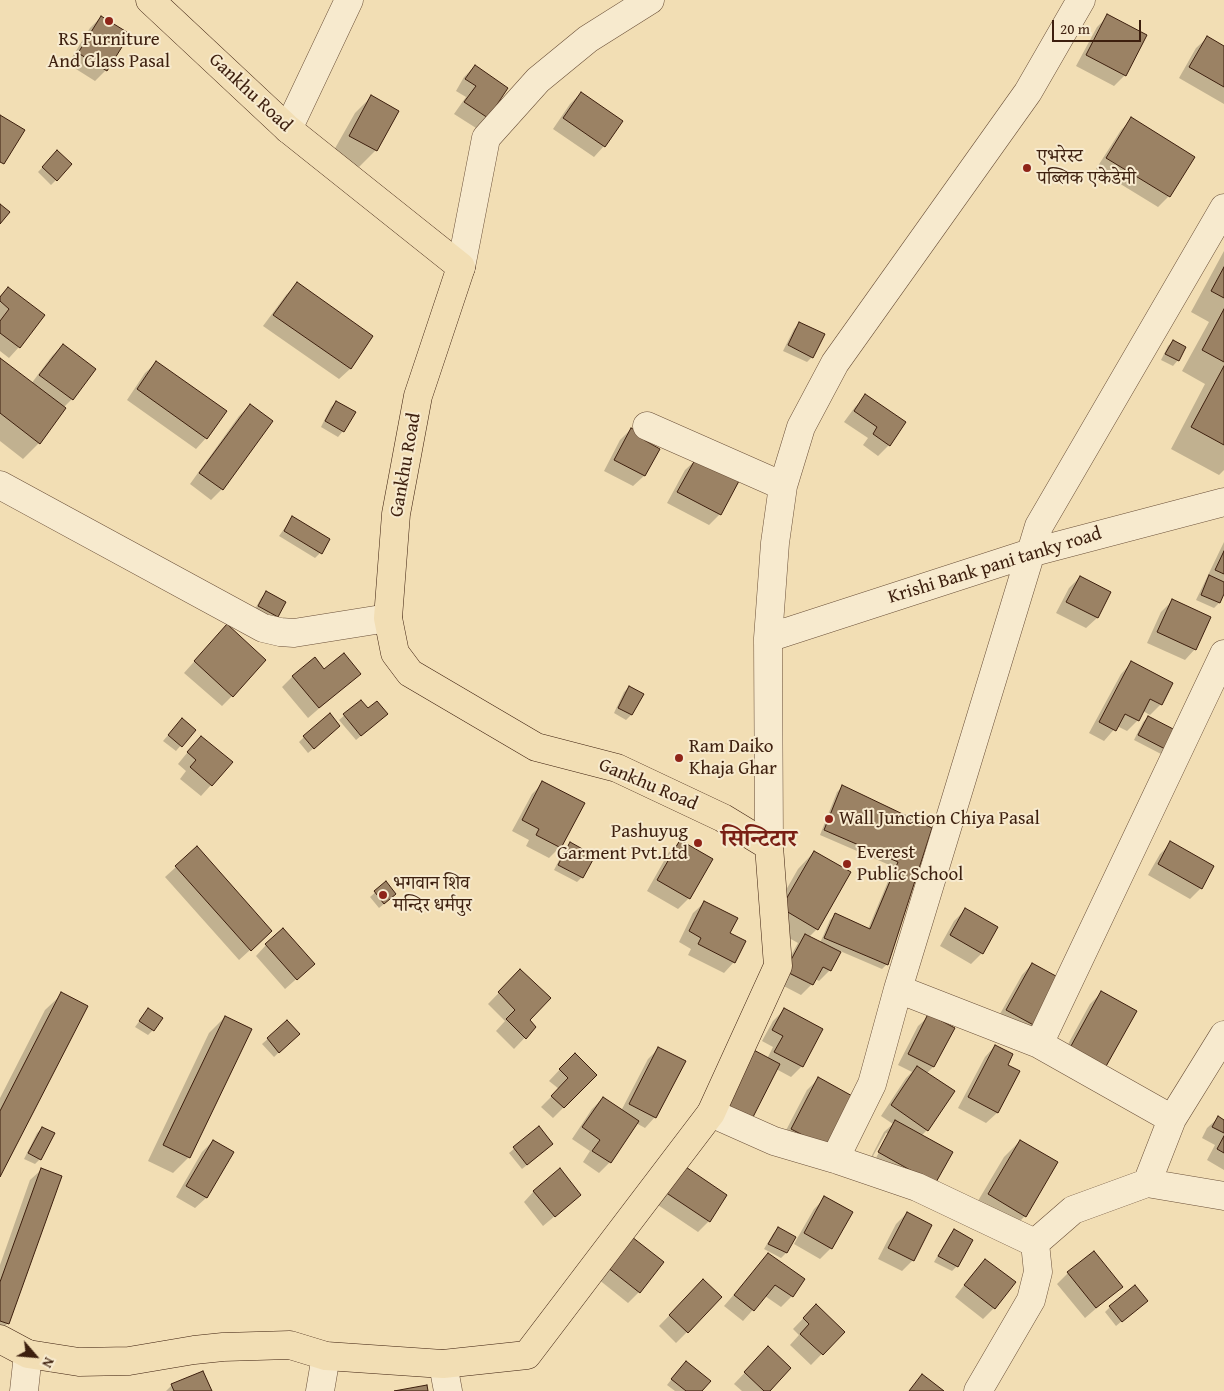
<!DOCTYPE html>
<html>
<head>
<meta charset="utf-8">
<style>
	body { margin:0 }
	#map { position:relative; width:1224px; height:1391px; overflow:hidden; background:#f2deb4; font-family:"Gentium Book Plus",serif }
	canvas { display:block }
	.north { position:absolute; left:10px; top:1331px; width:50px; height:50px; -webkit-text-stroke:4px #f7eace; paint-order:stroke; rotate:117deg; font-size:14px; font-weight:700; line-height:20px; text-align:center; color:#3d1f0e }
	.north::after { content:''; display:block; margin:auto; width:18px; height:22px; background:#3d1f0e; clip-path:polygon(50% 0,100% 100%,50% 72%,0 100%) }
	.scale { position:absolute; left:1052px; top:20px; width:89px; height:22px; box-sizing:border-box; border:2px solid #3d1f0e; border-top:0; padding-left:6px; font-size:15px; line-height:18px; white-space:nowrap; color:#3d1f0e; -webkit-text-stroke:4px #f7eace; paint-order:stroke }
</style>
</head>
<body>
<div id="map">
<canvas width="1224" height="1391"></canvas>
<div class="north">N</div>
<div class="scale">20 m</div>
</div>
<script>
const ctx = document.querySelector('canvas').getContext('2d');
ctx.lineJoin = 'round';
function fill(path, color) { ctx.fillStyle = color; ctx.fill(path, 'evenodd'); }
const poly = rows => new Path2D(rows.map(r => 'M' + r).join(''));
function strokePath(path, color, width, dash) { ctx.strokeStyle = color; ctx.lineWidth = width; ctx.lineCap = dash ? 'butt' : 'round'; ctx.setLineDash(dash || []); ctx.stroke(path); }
function write(font, color, halo, rows, align = 'center') {
  ctx.font = font + ' "Gentium Book Plus","Noto Serif Devanagari",serif'; ctx.lineWidth = 4; ctx.setLineDash([]); ctx.textBaseline = 'middle'; ctx.strokeStyle = halo; ctx.fillStyle = color; for (const [text, x, y, turn = 0] of rows) {
    ctx.save(); ctx.translate(x, y); ctx.rotate((+turn || 0) * Math.PI / 180); ctx.textAlign = isNaN(turn) ? turn : align; if (halo) ctx.strokeText(text, 0, 0); ctx.fillText(text, 0, 0); ctx.restore();
  }
}
fill(poly([
	[1108,16,1125,75,1114,86,1076,66,1097,27],
	[101,17,106,70,95,81,68,64,90,28],
	[1207,38,1224,47,1224,104,1179,78,1196,48],
	[475,66,487,118,476,128,454,114,466,97,456,91,464,77],
	[581,93,604,146,594,157,553,129,570,104],
	[371,97,397,111,376,150,359,167,333,152,355,113],
	[1132,119,1193,157,1169,196,1158,207,1096,169,1121,130],
	[57,152,56,180,51,185,38,172],
	[1224,251,1224,470,1219,475,1171,449,1205,384,1182,371,1209,322,1191,312],
	[297,284,372,337,350,369,339,379,263,326,286,295],
	[8,288,19,347,9,358,0,351,0,296],
	[799,324,812,357,807,362,783,351,794,329],
	[1173,341,1184,347,1178,360,1173,366,1161,360,1168,346],
	[63,345,95,369,72,399,63,408,39,443,23,459,0,441,0,360,31,384,52,356],
	[156,363,206,438,196,449,127,400,145,373],
	[866,396,889,445,878,456,863,445,868,438,844,422,855,407],
	[336,402,343,431,338,437,321,427,331,407],
	[250,405,222,489,211,500,190,484,239,416],
	[631,429,642,441,658,450,644,476,633,486,604,471,620,440],
	[696,460,720,514,709,525,667,503,685,470],
	[292,518,320,553,315,558,279,536],
	[1224,542,1224,591,1219,603,1214,608,1196,600],
	[1080,577,1109,592,1097,618,1086,628,1056,613,1069,588],
	[266,593,277,616,272,621,254,611,261,598],
	[1172,601,1195,649,1185,660,1147,643,1161,612],
	[216,637,232,696,222,706,184,673],
	[1131,663,1161,704,1150,715,1143,711,1138,720,1127,731,1117,726,1104,741,1089,733,1121,674],
	[324,670,359,674,308,718,282,687,293,676],
	[629,687,642,694,631,715,626,720,614,713,624,692],
	[361,701,368,710,381,719,356,740,339,720],
	[1148,717,1166,749,1161,754,1134,740,1143,722],
	[177,725,194,730,176,751,163,741],
	[334,731,308,753,299,742,304,737],
	[191,748,211,785,201,796,180,779,186,771,178,764],
	[543,783,560,847,549,858,526,846,529,840,512,831,532,794],
	[842,787,930,829,887,964,882,969,840,951,830,970,819,981,815,979,812,984,801,995,776,982,798,943,766,925,798,869,814,852,817,929,809,937,820,943,830,920,835,915,868,929,894,867,820,835,837,792],
	[680,841,689,898,678,909,647,891,669,852],
	[1171,843,1201,888,1190,899,1148,875,1160,854],
	[570,844,582,877,577,882,554,870,565,849],
	[176,867,260,941,239,960,165,877],
	[386,883,390,899,379,908,370,897],
	[704,903,728,934,734,962,724,973,688,955,691,949,679,942,693,913],
	[965,910,982,953,971,964,940,946,954,921],
	[266,945,302,974,285,989,256,956],
	[1032,964,1063,981,1027,1038,996,1021,1022,975],
	[520,971,528,1020,535,1027,514,1049,496,1031,505,1021,488,1004],
	[1101,993,1135,1012,1055,1068,1090,1004],
	[62,994,0,1175,0,1098,45,1010],
	[148,1009,153,1030,148,1035,135,1027],
	[784,1010,802,1066,791,1077,776,1069,767,1059,773,1047,762,1041,773,1021],
	[929,1016,953,1029,933,1067,927,1073,927,1130,921,1136,934,1183,868,1163,884,1132,893,1124,881,1116,906,1078,912,1072,898,1065,918,1026],
	[886,1133,889,1133,876,1158,873,1156],
	[225,1017,189,1157,173,1173,148,1161,209,1033],
	[287,1022,293,1039,274,1057,262,1044],
	[995,1046,1006,1065,997,1113,986,1123,958,1108,985,1057],
	[659,1048,655,1117,645,1128,636,1123,610,1162,599,1173,583,1162,590,1151,572,1139,592,1109,603,1098,621,1111,648,1059],
	[564,1065,596,1075,553,1118,541,1107,559,1089,549,1081],
	[818,1079,816,1158,781,1140,807,1090],
	[1218,1118,1224,1121,1224,1170,1207,1160,1215,1145,1202,1138,1207,1128],
	[42,1128,40,1159,35,1164,24,1159,37,1133],
	[539,1128,547,1149,522,1169,509,1153],
	[213,1141,232,1152,206,1198,195,1208,176,1197,202,1152],
	[1020,1141,1025,1216,1009,1232,972,1211,1004,1157],
	[41,1170,60,1176,7,1324,0,1331,0,1265,30,1180],
	[669,1176,725,1196,709,1221,698,1232,652,1201],
	[534,1191,580,1195,543,1226,524,1202],
	[825,1198,831,1248,820,1259,794,1244,814,1209],
	[907,1213,913,1260,902,1271,878,1259,896,1224],
	[778,1229,794,1237,786,1253,781,1258,764,1249,773,1234],
	[954,1231,957,1266,952,1271,934,1262,949,1236],
	[621,1249,662,1262,639,1292,628,1303,598,1279],
	[768,1255,792,1296,781,1307,765,1296,743,1321,724,1306],
	[985,1260,1014,1282,994,1308,983,1319,955,1297,975,1271],
	[1068,1273,1122,1286,1085,1318,1057,1284],
	[693,1291,687,1332,676,1343,659,1326],
	[816,1305,843,1332,811,1365,790,1345,799,1335,793,1329],
	[1141,1305,1116,1326,1105,1312,1110,1307],
	[768,1348,768,1391,742,1391,734,1384],
	[681,1367,701,1391,675,1391,667,1385],
	[172,1385,211,1391,166,1391]
]), '#0003');
const building = poly([
	[1107,14,1147,35,1126,76,1086,55,1107,14],
	[101,16,130,34,107,71,78,53,101,16],
	[1207,36,1224,46,1224,87,1189,67,1207,36],
	[475,65,508,88,488,118,464,102,476,86,465,79,475,65],
	[581,92,623,121,605,147,563,118,581,92],
	[371,95,399,111,377,151,349,136,371,95],
	[0,115,25,130,4,164,0,162,0,115],
	[1131,117,1195,157,1170,197,1106,158,1131,117],
	[57,150,72,164,57,181,42,167,57,150],
	[0,204,10,212,0,224,0,204],
	[1224,267,1224,298,1211,291,1224,267],
	[297,282,373,336,351,369,273,315,297,282],
	[8,287,45,315,20,348,0,333,0,321,9,309,0,301,0,297,8,287],
	[1224,309,1224,362,1202,350,1224,309],
	[799,322,825,334,813,358,788,345,799,322],
	[1173,340,1186,347,1179,361,1165,354,1173,340],
	[63,344,96,369,73,400,39,375,63,344],
	[0,358,66,408,40,444,0,413,0,358],
	[156,361,227,411,207,439,137,389,156,361],
	[1224,366,1224,445,1191,427,1224,366],
	[865,394,906,422,890,446,873,434,877,427,854,411,865,394],
	[336,401,356,412,344,432,325,421,336,401],
	[250,404,273,421,223,490,199,473,250,404],
	[631,428,646,436,644,440,660,449,645,476,614,460,631,428],
	[696,458,739,481,721,515,677,492,696,458],
	[292,516,330,539,322,554,284,531,292,516],
	[1224,551,1224,574,1215,570,1224,551],
	[1209,575,1224,582,1224,594,1220,603,1201,595,1209,575],
	[1080,576,1111,592,1098,618,1066,602,1080,576],
	[266,591,286,602,278,617,258,606,266,591],
	[1172,599,1211,617,1196,650,1157,632,1172,599],
	[227,624,266,660,233,697,194,661,227,624],
	[344,653,361,674,319,708,292,676,315,657,324,669,344,653],
	[1131,661,1173,683,1162,705,1150,699,1139,721,1125,714,1116,731,1099,722,1131,661],
	[629,686,644,694,632,715,618,708,629,686],
	[361,700,368,708,377,701,388,714,361,736,343,714,361,700],
	[330,713,340,726,314,749,303,736,330,713],
	[1148,716,1177,731,1167,750,1138,735,1148,716],
	[182,718,196,730,182,747,168,735,182,718],
	[201,736,233,762,212,786,190,767,196,760,187,752,201,736],
	[542,781,585,803,561,848,536,835,539,829,522,820,542,781],
	[842,785,932,828,888,965,824,938,835,913,870,929,898,862,824,830,842,785],
	[680,840,713,859,690,899,657,880,680,840],
	[1170,841,1214,866,1202,889,1158,864,1170,841],
	[570,842,595,856,583,878,558,865,570,842],
	[197,846,272,931,251,951,175,866,197,846],
	[814,851,851,872,818,930,781,908,814,851],
	[386,881,396,894,384,904,374,891,386,881],
	[704,901,738,918,730,933,746,941,735,963,698,944,701,938,689,931,704,901],
	[965,908,998,927,983,954,950,935,965,908],
	[283,928,315,964,297,980,265,944,283,928],
	[805,934,841,952,831,971,823,967,813,985,785,971,805,934],
	[1032,963,1065,981,1039,1028,1006,1010,1032,963],
	[520,969,551,998,530,1020,536,1027,526,1039,506,1019,515,1010,498,992,520,969],
	[1101,991,1137,1011,1100,1077,1065,1057,1101,991],
	[61,992,88,1006,0,1177,0,1111,61,992],
	[148,1008,163,1018,154,1031,139,1021,148,1008],
	[784,1008,823,1029,803,1067,774,1052,783,1036,772,1030,784,1008],
	[928,1014,955,1028,934,1067,908,1054,928,1014],
	[225,1016,252,1029,190,1158,163,1145,225,1016],
	[287,1020,300,1034,279,1053,267,1038,287,1020],
	[995,1045,1013,1054,1008,1065,1020,1071,998,1113,968,1097,995,1045],
	[658,1047,686,1061,656,1118,629,1104,658,1047],
	[750,1048,780,1064,752,1119,721,1103,750,1048],
	[575,1053,597,1075,564,1108,551,1096,568,1078,559,1069,575,1053],
	[917,1066,955,1091,928,1131,891,1105,917,1066],
	[818,1077,854,1097,828,1148,791,1129,818,1077],
	[603,1097,639,1121,611,1163,592,1151,600,1140,582,1127,603,1097],
	[1218,1116,1224,1120,1224,1133,1212,1127,1218,1116],
	[895,1120,953,1152,935,1184,878,1152,895,1120],
	[539,1126,553,1144,527,1165,513,1147,539,1126],
	[42,1127,55,1133,41,1160,28,1153,42,1127],
	[1224,1136,1224,1153,1217,1149,1224,1136],
	[213,1140,234,1152,207,1198,186,1186,213,1140],
	[1020,1140,1058,1162,1026,1217,988,1194,1020,1140],
	[680,1163,727,1195,710,1222,662,1190,680,1163],
	[41,1168,62,1176,9,1324,0,1321,0,1282,41,1168],
	[560,1168,581,1195,555,1217,533,1191,560,1168],
	[824,1196,853,1212,832,1249,804,1233,824,1196],
	[907,1212,932,1225,914,1261,888,1248,907,1212],
	[778,1227,796,1237,787,1253,768,1244,778,1227],
	[954,1229,973,1240,958,1267,938,1256,954,1229],
	[632,1237,664,1262,640,1293,607,1267,632,1237],
	[1094,1251,1123,1287,1096,1308,1067,1272,1094,1251],
	[768,1253,805,1279,793,1297,775,1285,754,1311,734,1295,768,1253],
	[985,1259,1016,1282,995,1309,964,1285,985,1259],
	[703,1279,722,1297,688,1333,669,1315,703,1279],
	[1135,1285,1148,1301,1122,1322,1109,1306,1135,1285],
	[816,1304,845,1332,823,1355,800,1334,809,1324,803,1318,816,1304],
	[768,1346,791,1368,770,1391,764,1391,744,1372,768,1346],
	[686,1361,711,1381,702,1391,686,1391,671,1379,686,1361],
	[203,1371,212,1391,174,1391,171,1384,203,1371],
	[922,1374,944,1391,909,1391,922,1374],
	[427,1385,428,1391,394,1391,427,1385]
]);
fill(building, '#9b8264');
strokePath(building, '#3d1f0e', 1);
const minor = poly([
	[288,129,349,0],
	[461,267,486,138,538,80,588,39,650,0],
	[647,426,783,486],
	[0,485,263,628,280,632,294,633,388,618],
	[768,638,1030,553,1224,502],
	[769,846,768,638,775,543,783,486,801,427,835,363,1028,92,1081,0],
	[898,989,1039,1044,1172,1119],
	[1039,1044,1224,654],
	[711,1113,774,1141,835,1159,917,1187,1035,1243],
	[835,1159,872,1084,898,989,1039,526,1224,208],
	[1147,1183,1172,1119,1224,1035],
	[1035,1243,1073,1210,1147,1183,1224,1196],
	[443,1364,448,1391],
	[24,1391,28,1354],
	[320,1391,326,1356],
	[978,1391,1031,1300,1038,1272,1035,1243]
]);
const major = poly([
	[0,1339,28,1354,79,1362,129,1361,194,1350,223,1347,290,1345,326,1356,443,1364,527,1355,711,1113,778,966,769,846,723,818,617,768,536,747,410,673,395,653,388,618,396,514,418,396,461,267,288,129,150,0]
]);
strokePath(minor, '#6a4f38', 29);
strokePath(major, '#3d1f0e', 29);
strokePath(minor, '#f7eace', 28);
strokePath(major, '#f2deb4', 28);
for (const [x, y, r, color] of [
	[109,21,5,"#8f2418"],
	[1027,168,5,"#8f2418"],
	[679,758,5,"#8f2418"],
	[829,819,5,"#8f2418"],
	[698,843,5,"#8f2418"],
	[847,864,5,"#8f2418"],
	[383,895,5,"#8f2418"]
]) { const dot = new Path2D(); dot.arc(x, y, r, 0, 2 * Math.PI); ctx.fillStyle = color; ctx.fill(dot); strokePath(dot, '#f7eace', 2); }
write('19px', '#3d1f0e', '#f7eace', [
	["RS Furniture",109,40,"center"],
	["And Glass Pasal",109,62,"center"],
	["एभरेस्ट",1037,157],
	["पब्लिक एकेडेमी",1037,179],
	["Ram Daiko",689,747],
	["Khaja Ghar",689,769],
	["Wall Junction Chiya Pasal",839,819],
	["Pashuyug",688,832,"right"],
	["Garment Pvt.Ltd",688,854,"right"],
	["Everest",857,853],
	["Public School",857,875],
	["भगवान शिव",393,884],
	["मन्दिर धर्मपुर",393,906]
], 'left');
write('19px', '#3d1f0e', '#f7eace', [
	["Gankhu Road",250,93,43],
	["Gankhu Road",406,465,-80],
	["Krishi Bank pani tanky road",995,566,-17],
	["Gankhu Road",648,785,23]
]);
write('bold 24px', '#7a1f14', '#f7eace', [
	["सिन्टिटार",759,840]
]);
</script>
</body>
</html>
